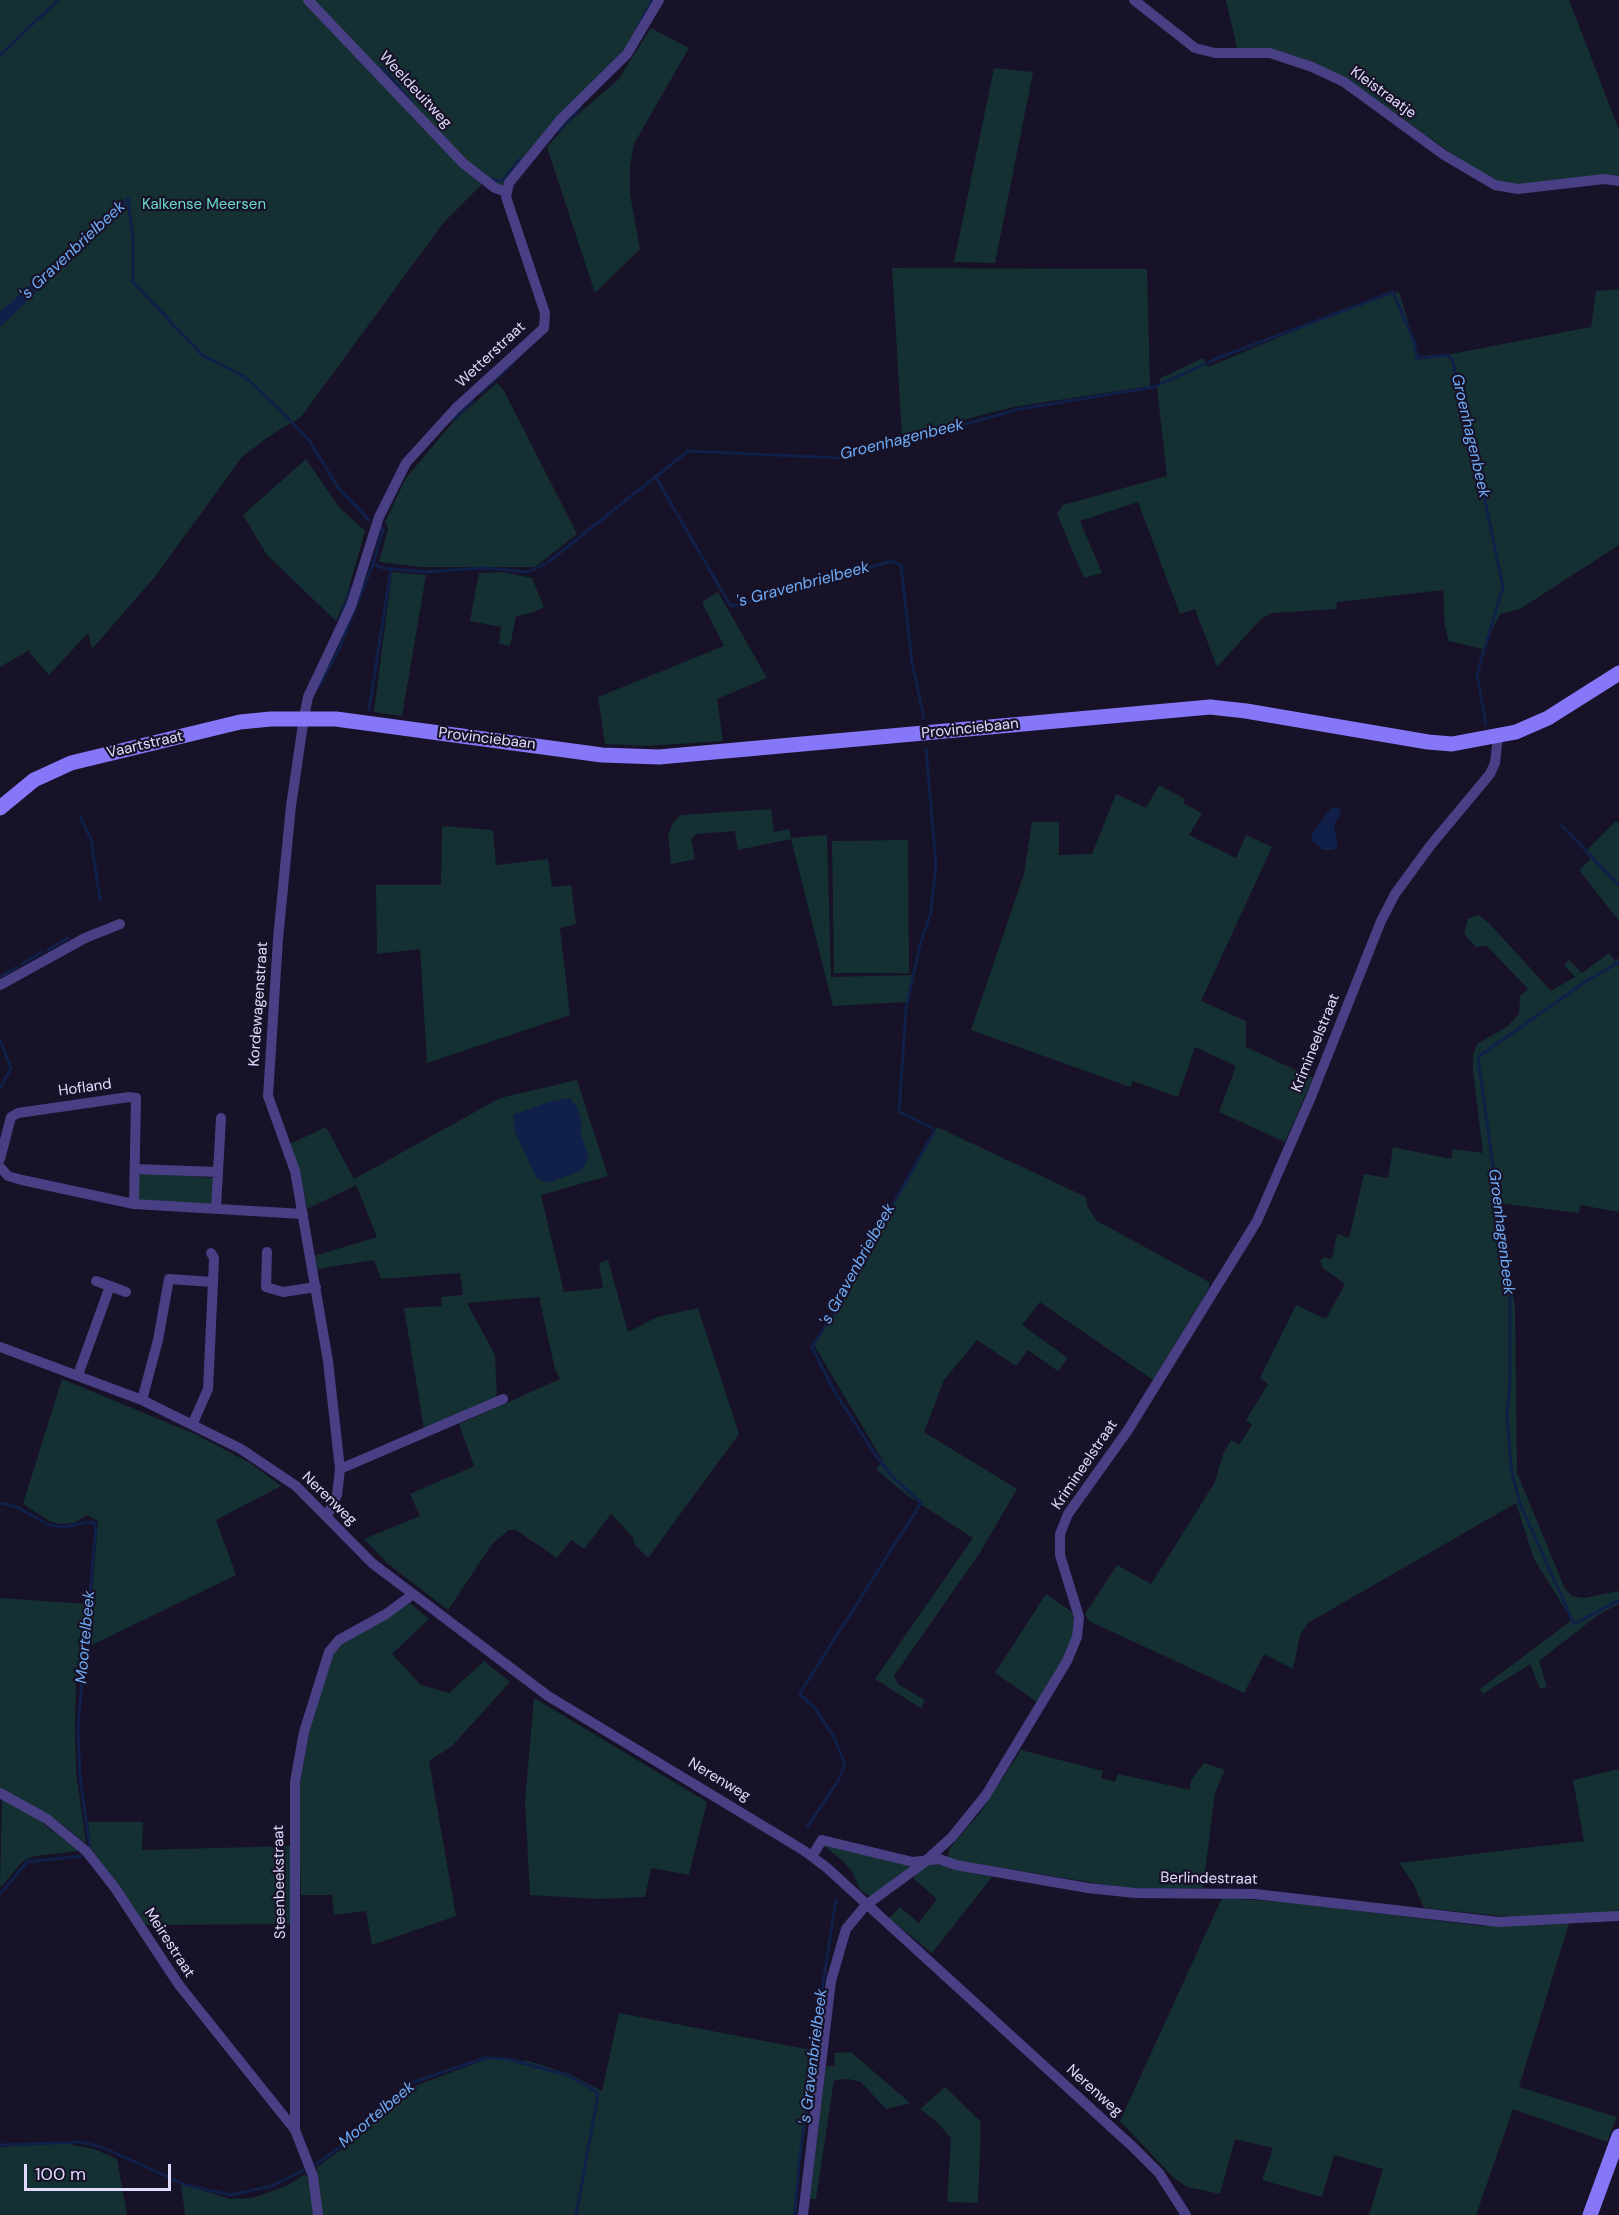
<!DOCTYPE html>
<html>
<head>
<meta charset="utf-8">
<style>
	body { margin:0 }
	#map { position:relative; width:1619px; height:2215px; overflow:hidden; background:#171228; font-family:"DM Sans",sans-serif }
	canvas { display:block }
	.scale { position:absolute; left:24px; top:2164px; width:147px; height:27px; box-sizing:border-box; border:3px solid #e1dafd; border-top:0; padding-left:8px; font-size:18px; line-height:21px; white-space:nowrap; color:#e1dafd; -webkit-text-stroke:4px #171228; paint-order:stroke }
</style>
</head>
<body>
<div id="map">
<canvas width="1619" height="2215"></canvas>
<div class="scale">100 m</div>
</div>
<script>
const ctx = document.querySelector('canvas').getContext('2d');
ctx.lineJoin = 'round';
function fill(path, color) { ctx.fillStyle = color; ctx.fill(path, 'evenodd'); }
const poly = rows => new Path2D(rows.map(r => 'M' + r).join(''));
function strokePath(path, color, width, dash) { ctx.strokeStyle = color; ctx.lineWidth = width; ctx.lineCap = dash ? 'butt' : 'round'; ctx.setLineDash(dash || []); ctx.stroke(path); }
function write(font, color, halo, rows, align = 'center') {
  ctx.font = font + ' "DM Sans",sans-serif'; ctx.lineWidth = 4.5; ctx.setLineDash([]); ctx.textBaseline = 'middle'; ctx.strokeStyle = halo; ctx.fillStyle = color; for (const [text, x, y, turn = 0] of rows) {
    ctx.save(); ctx.translate(x, y); ctx.rotate((+turn || 0) * Math.PI / 180); ctx.textAlign = isNaN(turn) ? turn : align; if (halo) ctx.strokeText(text, 0, 0); ctx.fillText(text, 0, 0); ctx.restore();
  }
}
fill(poly([
	[0,0,652,0,627,46,508,179,496,192,482,184,444,222,301,417,268,437,242,457,154,578,92,649,88,633,49,675,28,651,0,667],
	[1226,0,1569,0,1619,130,1619,176,1511,185,1496,180,1473,169,1366,92,1283,53,1237,48],
	[651,28,689,48,634,144,630,166,630,194,640,249,595,293,547,147,569,122,618,80],
	[994,68,1033,72,995,263,954,262],
	[892,268,1147,269,1150,386,1013,407,902,436],
	[1619,289,1619,545,1520,609,1500,614,1483,649,1449,641,1445,627,1443,590,1337,602,1336,609,1272,613,1261,619,1217,667,1195,609,1180,614,1138,502,1080,521,1102,573,1084,578,1057,514,1063,505,1167,476,1157,389,1161,378,1203,358,1208,367,1349,308,1399,292,1420,360,1591,327,1596,291],
	[497,383,503,389,577,534,535,567,422,567,379,562,388,529,385,522,406,478,454,421],
	[306,459,339,507,365,531,347,595,336,621,267,555,243,515],
	[392,572,426,575,402,716,374,712],
	[502,572,532,578,544,607,532,613,516,616,510,646,499,644,501,627,470,621,479,573],
	[718,592,767,678,717,699,723,741,646,746,605,744,598,697,724,646,702,602],
	[1159,785,1185,799,1183,803,1202,813,1189,835,1236,858,1246,835,1272,847,1201,1001,1246,1021,1246,1047,1313,1078,1285,1142,1219,1112,1236,1066,1195,1047,1178,1097,1133,1081,1130,1087,971,1030,1024,874,1032,822,1059,822,1059,855,1092,854,1116,794,1146,808],
	[771,809,774,832,789,829,791,838,827,835,831,977,915,975,908,1002,833,1006,791,839,738,850,735,831,696,834,691,839,695,859,671,864,668,835,674,821,681,815],
	[1616,821,1619,824,1619,921,1579,870,1591,859,1585,852],
	[442,826,493,830,496,865,548,859,552,887,571,885,576,924,560,928,570,1015,427,1063,420,949,377,954,376,885,441,885],
	[908,840,909,973,834,973,832,841],
	[1478,915,1489,923,1551,991,1575,977,1564,965,1569,960,1582,973,1609,953,1615,961,1619,958,1619,1212,1580,1205,1579,1213,1497,1203,1515,1306,1517,1473,1565,1589,1572,1596,1584,1598,1619,1591,1619,1604,1598,1615,1539,1661,1547,1687,1540,1689,1530,1664,1483,1694,1480,1689,1572,1620,1534,1559,1516,1503,1308,1623,1300,1635,1293,1669,1264,1654,1244,1693,1089,1621,1085,1614,1117,1565,1151,1584,1215,1482,1223,1454,1231,1440,1239,1445,1252,1425,1246,1420,1268,1384,1260,1378,1296,1305,1326,1319,1345,1284,1323,1268,1320,1261,1324,1257,1332,1259,1337,1234,1349,1238,1364,1174,1388,1178,1393,1147,1451,1159,1453,1149,1483,1153,1473,1070,1473,1055,1477,1044,1508,1026,1519,1014,1520,996,1528,989,1487,946,1476,947,1464,934,1468,919],
	[577,1080,608,1176,541,1195,564,1292,603,1288,599,1263,608,1260,628,1332,657,1317,698,1308,739,1434,648,1558,634,1544,633,1537,611,1514,584,1549,571,1540,557,1558,516,1530,509,1530,492,1544,448,1610,387,1563,364,1539,420,1516,410,1494,474,1466,459,1424,560,1379,555,1369,539,1297,467,1303,495,1355,497,1398,424,1429,404,1308,442,1306,441,1297,463,1295,460,1273,381,1279,374,1260,317,1269,314,1256,377,1237,356,1185,307,1209,299,1168,290,1144,326,1127,354,1179,500,1098],
	[937,1127,1086,1197,1087,1206,1097,1221,1209,1282,1209,1288,1153,1380,1040,1302,1022,1325,1068,1358,1058,1371,1028,1350,1016,1366,977,1340,944,1380,924,1432,1017,1489,981,1551,894,1676,898,1684,925,1700,921,1708,875,1679,973,1538,908,1496,876,1469,883,1461,814,1345],
	[145,1173,214,1178,212,1203,207,1206,140,1201,137,1197,139,1175],
	[62,1379,197,1435,250,1463,281,1486,216,1520,236,1575,88,1647,98,1521,87,1515,74,1523,59,1524,51,1522,23,1504],
	[1046,1594,1072,1612,1074,1620,1073,1634,1062,1660,1037,1702,995,1673],
	[0,1598,87,1604,76,1684,75,1723,76,1772,86,1844,63,1825,0,1789],
	[410,1603,429,1619,392,1654,421,1685,449,1693,484,1661,510,1682,452,1746,429,1761,456,1916,372,1945,366,1911,334,1915,332,1895,301,1895,298,1797,309,1730,332,1656,343,1643],
	[534,1698,707,1802,689,1875,651,1868,645,1897,598,1899,530,1895,525,1801],
	[1021,1750,1103,1771,1101,1778,1115,1782,1118,1774,1190,1790,1191,1780,1204,1763,1225,1770,1215,1793,1203,1888,1132,1889,948,1859,949,1849,980,1813],
	[1619,1769,1619,1912,1511,1917,1424,1908,1413,1883,1399,1863,1584,1841,1573,1780],
	[2,1798,35,1817,79,1851,34,1856,22,1862,0,1888],
	[88,1822,143,1822,142,1850,290,1846,293,1924,145,1925,90,1847],
	[823,1845,914,1865,871,1897,860,1890,853,1873,843,1861],
	[929,1862,992,1877,932,1953,889,1918,900,1907,919,1923,937,1899,913,1878],
	[1222,1898,1286,1902,1482,1926,1569,1923,1519,2087,1617,2117,1607,2142,1513,2109,1476,2215,1369,2215,1383,2169,1334,2155,1322,2197,1262,2180,1273,2148,1235,2139,1220,2194,1187,2187,1173,2177,1120,2121],
	[619,2013,816,2051,793,2215,321,2215,317,2167,345,2147,407,2089,487,2059,502,2058,524,2065,525,2060,567,2073,602,2091],
	[851,2052,910,2103,886,2109,861,2082,848,2079,834,2080,816,2199,810,2199,826,2066,835,2066,834,2053],
	[945,2087,981,2122,978,2203,947,2202,951,2138,937,2122,920,2109],
	[63,2143,94,2149,117,2159,127,2215,0,2215,0,2147],
	[305,2174,310,2179,314,2215,185,2215,181,2184,231,2199,252,2198,287,2186]
]), '#153032');
fill(poly([
	[126,199,125,207,0,327,0,312],
	[1331,808,1339,808,1341,812,1334,825,1338,846,1333,850,1323,850,1312,841,1312,833],
	[570,1098,577,1107,582,1126,580,1132,589,1158,581,1171,550,1182,543,1181,536,1177,515,1132,513,1115,549,1102]
]), '#102049');
strokePath(poly([
	[639,25,652,0],
	[0,55,58,0],
	[382,67,411,101],
	[558,131,581,107],
	[491,179,502,181,520,159],
	[123,203,128,198,133,240,133,282,202,355,245,377,281,411,309,440,339,489,369,520],
	[1156,386,1218,358,1393,292,1414,341,1417,358,1447,355,1452,359,1479,472,1503,587,1477,674,1486,725],
	[482,392,514,362],
	[452,420,473,401],
	[655,476,730,605,734,606,892,561,901,565,912,663,924,718],
	[380,527,383,529,373,564,383,568,424,572,485,568,528,572,547,563,688,451,841,458,1020,409,1154,387],
	[340,619,351,588],
	[318,688,339,649,373,564],
	[369,710,391,569],
	[80,816,91,839,100,900],
	[1562,826,1619,885],
	[48,950,68,938],
	[1619,962,1585,982,1478,1057,1510,1291,1510,1382,1507,1414,1511,1468,1520,1504,1574,1624,1619,1600],
	[22,964,42,952],
	[0,977,17,967],
	[0,1040,11,1068,0,1088],
	[0,1503,17,1507,49,1525,65,1527,87,1522,94,1523,96,1527,78,1727,80,1776,90,1850],
	[807,1827,838,1781,845,1765,835,1739,815,1708,800,1695,802,1690,921,1503,891,1475,877,1457,834,1391,812,1347,851,1286,862,1259,934,1132,933,1128,899,1112,906,1008,920,945,931,912,936,864,926,749],
	[0,1894,27,1862,82,1856],
	[0,2145,82,2142,104,2148,186,2185,231,2195,271,2186,304,2170],
	[316,2164,353,2138,414,2082,485,2058,508,2059,567,2075,594,2090,598,2095,576,2215],
	[795,2215,799,2164,819,2010,836,1899]
]), '#102049', 3);
strokePath(poly([
	[308,0,463,163,495,188,507,192],
	[1134,0,1195,48,1215,53,1270,53,1312,67,1344,82,1444,155,1495,185,1518,189,1604,179,1619,181],
	[0,985,85,938,120,924],
	[0,1159,11,1117,18,1113,129,1097,136,1098,134,1204],
	[0,1167,8,1176,22,1180,134,1204,303,1214],
	[135,1169,218,1172],
	[216,1208,221,1118],
	[267,1252,266,1287,283,1292,316,1287],
	[211,1253,214,1258,213,1282],
	[110,1286,126,1292],
	[0,1347,142,1400,241,1449,296,1486,372,1563,548,1696,803,1850,826,1867,1133,2147,1159,2173,1186,2215],
	[78,1375,110,1286,96,1281],
	[142,1400,158,1340,169,1279,213,1282,208,1389,193,1423],
	[340,1469,503,1399],
	[327,1516,337,1495,340,1469,328,1361,295,1171,268,1096,278,939,291,806,304,717,308,697,351,606,379,517,406,463,456,408,544,328,545,313,506,197,509,183,561,119,627,54,659,0],
	[0,1793,47,1819,86,1851,115,1888,179,1985,295,2130],
	[812,1856,822,1840,913,1862,939,1859,956,1865,1088,1888,1135,1893,1255,1894,1499,1922,1619,1916],
	[318,2215,313,2176,295,2130,295,1782,304,1732,329,1652,339,1640,386,1614,412,1595],
	[803,2215,831,1981,846,1929,866,1905,921,1865,952,1837,986,1795,1067,1661,1077,1637,1079,1617,1060,1555,1060,1534,1068,1514,1128,1430,1257,1221,1311,1097,1381,921,1395,894,1430,846,1490,774,1495,763,1498,737]
]), '#483f84', 10);
strokePath(poly([
	[0,808,34,780,71,763,240,722,271,719,336,719,602,755,659,757,1210,707,1246,711,1428,742,1452,744,1516,732,1548,718,1619,673],
	[1590,2215,1619,2136]
]), '#8577f8', 15);
write('15px', '#e1dafd', '#171228', [
	["Weeldeuitweg",415,90,47],
	["Kleistraatje",1383,93,36],
	["Wetterstraat",491,355,-43],
	["Provinciebaan",970,729,-6],
	["Provinciebaan",487,739,7],
	["Vaartstraat",145,745,-13],
	["Kordewagenstraat",259,1004,-86],
	["Krimineelstraat",1316,1043,-68],
	["Hofland",85,1088,-8],
	["Krimineelstraat",1085,1465,-56],
	["Nerenweg",329,1499,44],
	["Nerenweg",719,1780,31],
	["Berlindestraat",1209,1879,1],
	["Steenbeekstraat",280,1882,-91],
	["Meirestraat",169,1943,57],
	["Nerenweg",1094,2091,42]
]);
write('15px', '#69dac7', '#171228', [
	["Kalkense Meersen",204,205]
]);
write('italic 16px', '#6eacf7', '#171228', [
	["'s Gravenbrielbeek",73,251,-43],
	["Groenhagenbeek",1470,436,77],
	["Groenhagenbeek",902,440,-14],
	["'s Gravenbrielbeek",803,585,-15],
	["Groenhagenbeek",1501,1232,83],
	["'s Gravenbrielbeek",858,1265,-61],
	["Moortelbeek",86,1637,-85],
	["'s Gravenbrielbeek",814,2057,-83],
	["Moortelbeek",377,2115,-40]
]);
</script>
</body>
</html>
